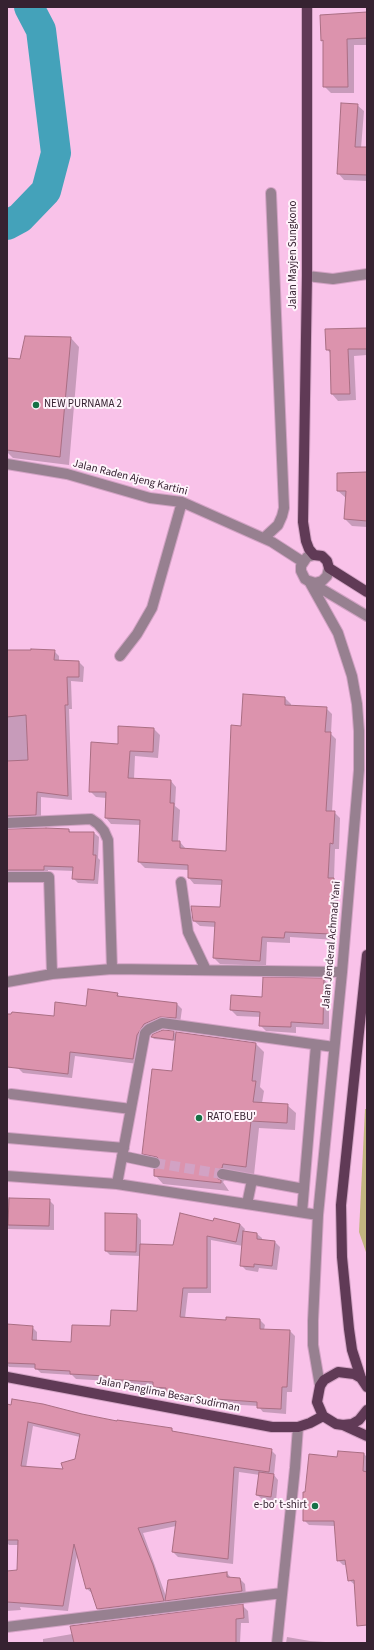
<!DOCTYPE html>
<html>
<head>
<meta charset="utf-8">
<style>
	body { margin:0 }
	#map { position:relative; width:374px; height:1650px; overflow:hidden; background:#f9c2e9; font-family:"Source Sans 3",sans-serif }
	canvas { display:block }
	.frame { position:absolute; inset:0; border:8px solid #362231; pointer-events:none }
</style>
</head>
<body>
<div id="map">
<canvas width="374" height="1650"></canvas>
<div class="frame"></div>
</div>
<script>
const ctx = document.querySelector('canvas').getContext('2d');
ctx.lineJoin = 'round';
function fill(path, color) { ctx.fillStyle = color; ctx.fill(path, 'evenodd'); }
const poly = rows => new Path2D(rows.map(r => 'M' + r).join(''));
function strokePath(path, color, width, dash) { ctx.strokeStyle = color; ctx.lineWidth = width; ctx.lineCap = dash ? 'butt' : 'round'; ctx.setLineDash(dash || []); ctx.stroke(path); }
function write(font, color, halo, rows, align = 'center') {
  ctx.font = font + ' "Source Sans 3",sans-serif'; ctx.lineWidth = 4; ctx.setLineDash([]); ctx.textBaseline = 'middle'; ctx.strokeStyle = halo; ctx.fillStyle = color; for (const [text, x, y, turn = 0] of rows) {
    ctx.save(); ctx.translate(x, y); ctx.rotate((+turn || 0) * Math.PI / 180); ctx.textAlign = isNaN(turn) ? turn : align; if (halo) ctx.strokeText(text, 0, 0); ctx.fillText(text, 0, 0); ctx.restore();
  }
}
fill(poly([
	[365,1109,367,1109,367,1255,359,1232]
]), '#c2b680');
fill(poly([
	[367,13,367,45,354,45,354,93,331,93,324,86,324,42,322,40],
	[357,105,364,111,361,148,367,148,367,181,344,180,338,173],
	[367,329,367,355,354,356,356,400,338,401,332,394,331,354,327,349],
	[71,338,79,347,69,465,13,458,7,452,7,359,21,361],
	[367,473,367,527,352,526,345,519,346,498,338,491,338,474],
	[7,651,54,651,59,656,59,661,79,662,84,667,83,682,71,681,72,709,69,709,72,800,41,797,41,819,7,824],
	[285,698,291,704,291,706,326,708,332,714,331,734,336,739,332,812,334,812,340,818,339,849,335,849,334,879,339,885,336,940,290,937,290,943,267,942,266,966,220,964,214,958,216,927,200,926,194,921,221,908,222,885,194,884,189,878,189,870,145,868,139,862,141,825,111,824,106,818,106,798,96,797,90,791,118,745,154,729,160,735,158,758,135,756,134,779,171,781,176,787,175,806,180,810,178,842,180,842,186,849,227,852,242,727],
	[7,830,69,830,71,833,94,833,99,837,98,858,100,860,98,884,78,883,73,878,74,871,48,870,48,875,7,876],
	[324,979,329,985,329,1029,296,1027,296,1033,266,1031,260,1025,261,1017,237,1016,231,1010,263,998],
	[117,994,121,998,177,1004,182,1009,180,1023,151,1028,138,1064,75,1056,72,1078,23,1073,18,1068,7,1041,7,1015,55,1018,87,1007],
	[174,1032,177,1035,256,1044,264,1052,260,1087,264,1091,262,1103,287,1105,296,1113,295,1130,259,1128,254,1175,226,1178,223,1182,229,1191,163,1184,155,1175,162,1165,151,1162,143,1153,173,1072,176,1041,154,1039,152,1037],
	[7,1199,49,1200,54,1205,54,1230,7,1229],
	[136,1215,141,1220,141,1245,173,1246,214,1222,240,1224,245,1229,244,1232,257,1234,262,1238,262,1241,275,1242,280,1247,277,1270,259,1268,258,1272,246,1270,241,1265,243,1246,211,1240,211,1293,188,1293,185,1318,227,1321,260,1320,265,1325,264,1330,290,1331,295,1336,292,1392,287,1392,286,1414,263,1412,258,1406,208,1403,204,1399,172,1397,167,1392,159,1392,154,1386,112,1383,110,1381,76,1379,72,1375,41,1373,36,1368,9,1367,7,1365,7,1325,32,1327,37,1332,37,1341,72,1343,111,1327,138,1312,141,1256,110,1255,106,1251],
	[7,1405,171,1429,175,1433,271,1450,276,1455,274,1475,278,1480,276,1501,262,1499,257,1495,260,1475,239,1472,233,1564,178,1557,173,1552,176,1526,143,1533,167,1599,227,1573,231,1578,240,1579,245,1584,246,1596,171,1605,167,1601,169,1606,103,1614,98,1609,93,1594,87,1589,77,1555,68,1611,20,1607,21,1610,7,1611,7,1572,18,1571,19,1545,9,1545,7,1543],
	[33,1426,80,1437,76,1459,65,1470,26,1468],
	[364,1454,367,1457,367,1611,355,1585,349,1580,347,1565,343,1565,338,1560,335,1526,309,1525,304,1520,306,1493,338,1458],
	[242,1605,248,1611,249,1623,241,1623,240,1643,42,1643,43,1643,43,1639],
	[287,1637,310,1641,341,1643,286,1643]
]), '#0003');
strokePath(poly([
	[7,225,20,218,46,191,56,153,41,30,29,7]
]), '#44a2ba', 30);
const building = poly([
	[367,12,367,38,347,39,348,87,323,87,323,40,321,41,320,15,367,12],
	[341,103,358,104,355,147,367,147,367,175,337,174,341,103],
	[367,328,367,349,348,349,350,394,331,394,330,350,326,350,325,329,367,328],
	[25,336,71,337,60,457,7,450,7,358,20,359,25,336],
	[367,472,367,521,344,519,346,491,337,491,337,473,367,472],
	[31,649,55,650,54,660,79,661,79,677,67,677,68,705,65,705,68,796,37,792,36,815,7,816,7,761,28,760,26,715,7,717,7,650,31,650,31,649],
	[243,694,285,697,285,705,327,707,325,732,331,732,326,811,335,811,333,844,330,843,328,878,334,878,331,934,285,932,284,938,262,937,260,961,213,958,215,922,193,921,191,906,220,907,222,880,188,878,188,865,138,862,140,820,105,818,106,792,89,792,91,742,118,744,118,726,154,728,153,752,130,751,128,778,171,780,170,803,174,803,172,841,180,841,180,848,226,851,231,725,241,726,243,694],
	[46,828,69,829,69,832,94,832,93,855,96,855,94,880,72,879,73,867,44,866,44,870,7,870,7,829,46,828],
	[263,977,324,978,323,1024,291,1022,291,1027,259,1026,260,1012,230,1010,231,995,262,997,263,977],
	[88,989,118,993,117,996,177,1003,176,1018,160,1017,144,1024,137,1035,133,1059,70,1052,68,1074,7,1067,7,1014,11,1014,12,1012,54,1016,55,1002,86,1006,88,989],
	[163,1030,174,1031,173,1040,151,1037,153,1034,163,1030],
	[176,1032,256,1043,252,1081,256,1081,253,1102,288,1104,287,1123,251,1121,246,1167,223,1164,222,1168,217,1170,216,1173,218,1179,221,1180,221,1183,154,1176,154,1169,160,1167,161,1161,157,1157,142,1154,152,1069,172,1071,176,1032],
	[9,1198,50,1199,49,1226,8,1225,9,1198],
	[105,1213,137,1214,136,1252,105,1251,105,1213],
	[180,1213,213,1221,214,1218,240,1224,236,1242,207,1236,207,1288,183,1288,180,1317,226,1320,226,1317,260,1319,260,1329,290,1330,287,1387,282,1387,281,1409,257,1408,257,1402,202,1398,202,1395,166,1393,166,1388,153,1387,153,1382,106,1379,106,1376,70,1374,70,1371,35,1369,35,1364,7,1363,7,1324,33,1326,32,1340,71,1342,72,1325,110,1326,111,1310,137,1311,140,1244,173,1245,180,1213],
	[243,1231,257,1233,257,1239,275,1241,272,1266,254,1264,254,1267,240,1266,243,1231],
	[12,1399,43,1404,82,1414,117,1421,117,1420,172,1428,172,1431,272,1449,269,1472,234,1467,228,1559,172,1552,176,1521,138,1528,153,1565,164,1601,97,1609,90,1588,86,1589,74,1544,63,1606,7,1602,7,1571,17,1570,18,1540,7,1540,7,1404,11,1405,12,1399],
	[28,1422,80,1434,75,1459,61,1463,63,1469,21,1466,28,1422],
	[338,1451,364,1453,363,1471,367,1472,367,1625,357,1626,354,1580,348,1581,345,1560,337,1561,334,1521,303,1521,303,1492,305,1492,309,1454,337,1457,338,1451],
	[259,1472,274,1474,271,1497,256,1495,259,1472],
	[227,1572,227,1577,240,1578,242,1591,165,1601,168,1580,227,1572],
	[243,1604,244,1618,236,1619,236,1643,74,1643,70,1626,243,1604]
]);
fill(building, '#dc93ad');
strokePath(building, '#a96e83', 1);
strokePath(poly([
	[155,1163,222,1174]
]), '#d2a2c4', 10, [10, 5]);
const minor = poly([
	[307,276,333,279,367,274],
	[7,464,67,474,150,498,182,502,272,542,303,562],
	[264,538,278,525,282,516,284,508,271,193],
	[314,555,307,557,301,566,301,571,305,579,367,616],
	[309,581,338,633,352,676,357,704,359,731,359,770,342,972,318,1215,313,1321,313,1345,320,1386],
	[309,581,315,583,322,581,327,576,329,568],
	[120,656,137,634,152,608,182,502],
	[7,823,91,819,98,824,104,831,108,840,112,969],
	[7,877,49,877,52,974],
	[181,882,188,932,206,970],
	[7,982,52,974,112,969,342,972],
	[11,1094,131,1109],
	[8,1138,124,1148],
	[122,1156,155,1163],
	[222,1174,304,1189],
	[7,1176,117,1184],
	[247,1204,252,1180],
	[302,1212,316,1045],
	[318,1215,117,1184,145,1033,149,1029,162,1023,334,1047],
	[7,1627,282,1593],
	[277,1643,295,1468,298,1427]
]);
const major = poly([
	[307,7,307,276,303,522,306,541,309,549,314,555,322,556,327,561,329,568,367,592],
	[7,1377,272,1427,298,1427,310,1423,323,1416],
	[361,1378,352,1350,349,1329,342,1257,341,1205,367,955],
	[367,1387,361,1378,354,1374,338,1372,324,1380,320,1386,317,1402,323,1416,336,1424,343,1425,352,1424,359,1420,367,1410],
	[343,1425,367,1436]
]);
strokePath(minor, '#d2a2c4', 12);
strokePath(major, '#d2a2c4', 12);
strokePath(minor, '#978090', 10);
strokePath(major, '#603a56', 10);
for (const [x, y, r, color] of [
	[36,405,4,"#167146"],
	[199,1118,4,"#167146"],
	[315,1506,4,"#167146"]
]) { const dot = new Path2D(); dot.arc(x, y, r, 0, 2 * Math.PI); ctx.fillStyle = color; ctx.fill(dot); strokePath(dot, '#fef3fb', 1.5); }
write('11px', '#362231', '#fef3fb', [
	["Jalan Mayjen Sungkono",294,255,-90],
	["Jalan Raden Ajeng Kartini",130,478,14],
	["Jalan Jenderal Achmad Yani",332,945,-85],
	["Jalan Panglima Besar Sudirman",168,1395,11]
]);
write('11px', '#362231', '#fef3fb', [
	["NEW PURNAMA 2",44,405],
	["RATO EBU'",207,1118],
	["e-bo' t-shirt",307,1506,"right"]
], 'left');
</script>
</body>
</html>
